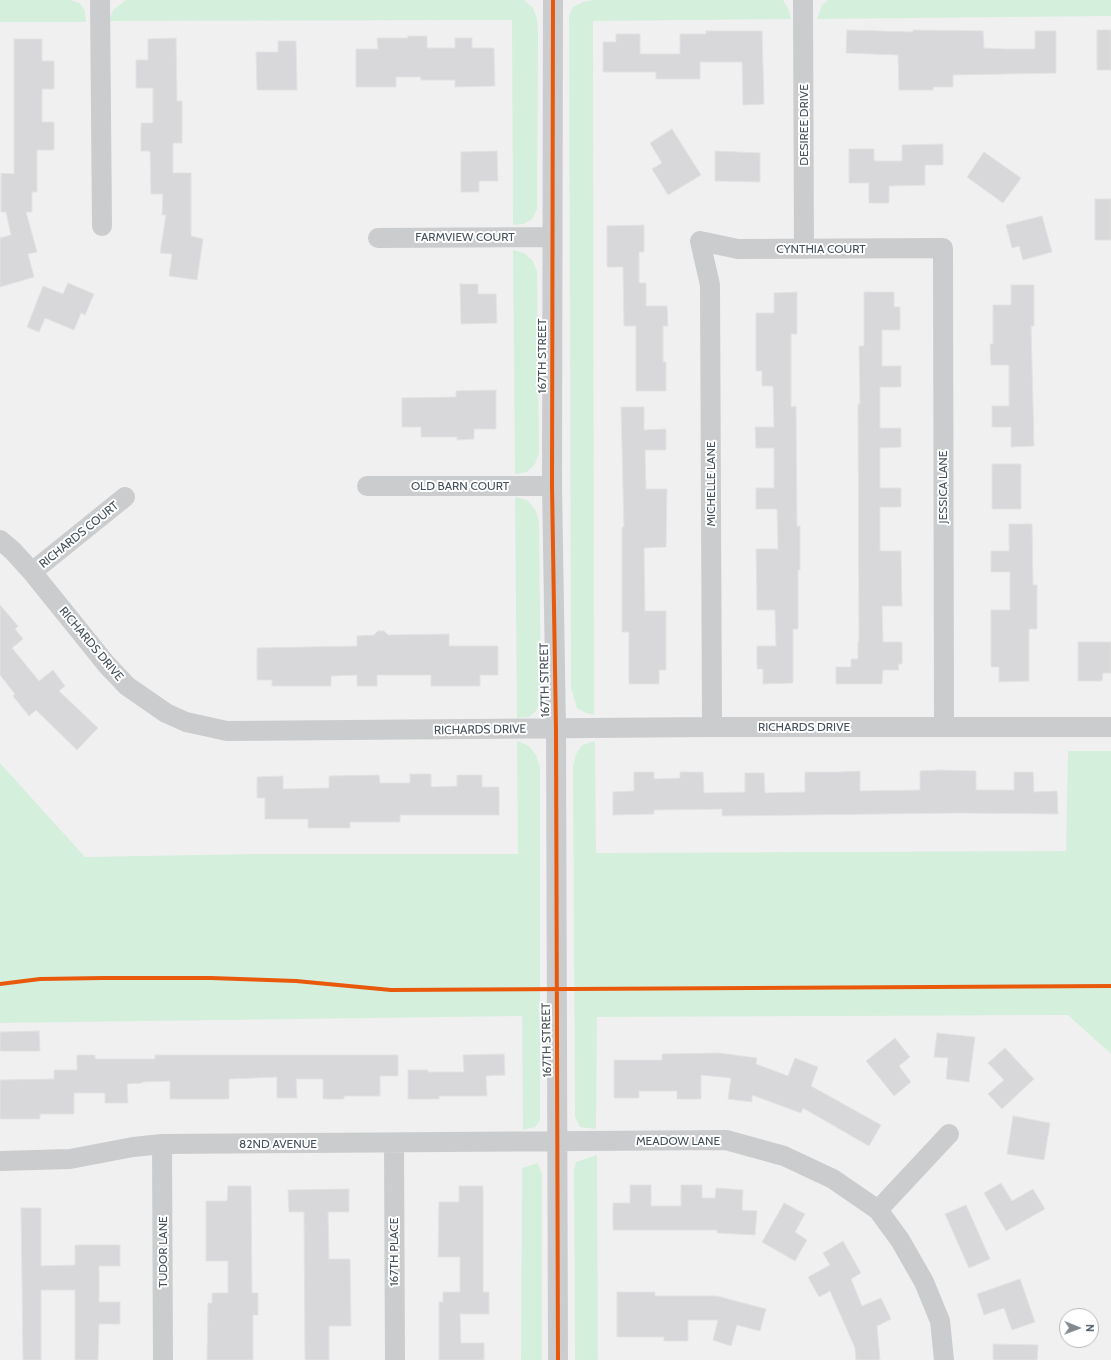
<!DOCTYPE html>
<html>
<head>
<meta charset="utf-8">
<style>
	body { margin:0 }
	#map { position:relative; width:1111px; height:1360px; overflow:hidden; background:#f1f0f0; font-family:Cabin,sans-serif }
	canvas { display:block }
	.north { position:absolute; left:1059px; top:1308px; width:40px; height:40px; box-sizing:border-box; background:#fff; border:1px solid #b5babe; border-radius:50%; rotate:91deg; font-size:11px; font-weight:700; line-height:16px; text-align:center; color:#47535c }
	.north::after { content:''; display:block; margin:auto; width:14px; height:18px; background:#828a90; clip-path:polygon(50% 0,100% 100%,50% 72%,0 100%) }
</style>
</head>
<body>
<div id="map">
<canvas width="1111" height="1360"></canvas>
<div class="north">N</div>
</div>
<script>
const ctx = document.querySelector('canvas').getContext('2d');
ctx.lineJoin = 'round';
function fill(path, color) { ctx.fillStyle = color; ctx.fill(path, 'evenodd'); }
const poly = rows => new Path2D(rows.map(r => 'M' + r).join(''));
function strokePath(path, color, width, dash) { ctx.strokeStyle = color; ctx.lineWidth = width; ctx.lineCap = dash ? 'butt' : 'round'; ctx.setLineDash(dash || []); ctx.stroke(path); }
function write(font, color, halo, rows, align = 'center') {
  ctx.font = font + ' Cabin,sans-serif'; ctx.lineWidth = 4; ctx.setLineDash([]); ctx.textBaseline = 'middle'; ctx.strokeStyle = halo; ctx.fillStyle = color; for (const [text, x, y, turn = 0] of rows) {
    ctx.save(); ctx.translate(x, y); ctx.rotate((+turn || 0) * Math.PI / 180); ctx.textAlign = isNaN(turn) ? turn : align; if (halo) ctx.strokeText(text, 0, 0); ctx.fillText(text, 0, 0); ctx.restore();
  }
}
fill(poly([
	[0,0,70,0,80,3,85,11,86,22,0,22],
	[126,0,524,0,533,8,537,19,538,33,537,209,532,219,524,224,513,225,512,20,109,21,113,10],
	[592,0,783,0,788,8,791,19,593,21,594,715,586,713,577,708,571,688,569,16,573,7,583,2],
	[828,0,1111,0,1111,16,817,19,822,5],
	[513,250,524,253,533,261,537,271,539,453,535,464,527,472,515,474],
	[515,497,527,500,535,509,539,521,541,700,536,711,529,717,517,718],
	[517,741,529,746,536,755,540,768,540,1120,535,1127,523,1130,522,1016,0,1023,0,763,85,857,253,854,518,854],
	[595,741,596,853,1066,851,1068,751,1111,751,1111,1054,1068,1015,597,1017,596,1129,580,1127,575,1117,573,766,576,754,582,745],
	[597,1155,598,1360,575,1360,574,1170,576,1162],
	[538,1163,542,1174,542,1360,521,1360,522,1168]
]), '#d5efdd');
const building = poly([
	[847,30,913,32,913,30,983,31,984,48,1004,49,1035,49,1035,31,1056,31,1056,73,953,75,953,87,933,87,933,90,899,90,898,55,846,53,847,30],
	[1097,30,1111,30,1111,70,1097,70,1097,30],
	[706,31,762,31,764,104,743,105,742,62,700,62,700,79,656,79,656,72,603,72,603,42,616,42,616,34,640,34,640,54,680,54,680,34,706,34,706,31],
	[408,36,427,36,427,48,455,48,455,38,472,38,472,48,494,48,495,86,455,87,455,80,421,80,421,77,396,77,396,87,356,87,356,49,378,49,377,38,408,38,408,36],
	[176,38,177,101,182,101,182,143,173,143,173,173,191,173,191,236,203,239,197,280,169,276,172,254,160,253,166,215,162,215,163,194,151,194,150,151,141,151,141,123,153,123,153,88,136,88,136,60,148,60,148,39,176,38],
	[14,39,42,39,42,61,54,61,54,89,42,89,42,122,54,122,54,150,37,150,37,192,32,192,32,212,26,212,37,252,28,254,34,277,0,287,0,238,11,235,6,212,1,212,1,173,14,174,14,39],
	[278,41,296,41,297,90,257,90,256,52,278,52,278,41],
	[672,129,701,175,668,195,652,169,662,163,650,143,672,129],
	[943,144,943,165,925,165,925,185,889,186,889,203,869,203,869,183,849,183,849,149,874,149,874,161,902,161,902,145,943,144],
	[497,151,498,181,479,181,479,192,461,192,461,152,497,151],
	[715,151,760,153,760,182,715,181,715,151],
	[984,152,1021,178,1003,203,967,177,984,152],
	[1095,199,1111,199,1111,240,1095,240,1095,199],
	[1042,216,1052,252,1023,260,1019,246,1012,248,1006,225,1042,216],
	[644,225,644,252,639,252,639,283,646,283,646,306,667,306,668,326,663,326,663,362,666,362,666,391,636,391,636,326,624,326,623,267,607,267,607,226,644,225],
	[68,283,94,294,85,315,81,313,74,330,45,318,39,332,27,327,43,286,63,294,68,283],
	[460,284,478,284,478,294,496,294,497,323,461,324,460,284],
	[1011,285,1034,285,1034,326,1031,326,1034,446,1011,447,1011,427,992,427,992,406,1009,406,1009,365,991,365,990,344,993,344,993,305,1011,305,1011,285],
	[797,292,797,334,791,334,791,407,796,406,797,526,800,526,800,570,798,570,798,629,793,629,793,683,763,684,763,669,757,669,757,646,776,646,775,610,757,610,756,549,778,549,777,509,756,509,756,488,774,488,774,448,756,448,755,427,774,427,773,386,762,386,762,371,756,371,756,313,774,313,774,293,797,292],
	[864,292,894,292,894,307,900,307,900,330,882,330,882,366,901,366,901,387,880,387,880,428,901,428,901,447,880,448,880,488,901,488,901,507,880,507,880,551,901,551,902,606,882,606,883,642,902,642,902,664,898,664,899,670,883,670,882,684,836,684,836,667,851,667,851,659,858,659,858,642,859,642,858,404,860,404,859,346,864,346,864,292],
	[496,390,496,429,474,429,474,439,457,440,457,437,421,437,421,427,402,427,402,398,456,397,456,391,496,390],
	[621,407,644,407,644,430,666,429,666,450,645,450,646,489,667,489,666,547,644,548,645,611,666,611,666,670,659,670,659,684,629,684,629,632,622,632,622,527,624,527,621,407],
	[992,464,1021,464,1021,509,992,509,992,464],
	[1009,524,1032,524,1033,585,1037,585,1037,629,1029,629,1029,681,999,682,999,667,991,667,991,610,1010,610,1010,572,991,572,991,551,1009,551,1009,524],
	[0,605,18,626,15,629,23,639,12,648,39,681,53,670,65,686,59,691,98,728,77,750,36,710,29,716,13,696,15,694,0,675,0,605],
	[378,631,384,631,388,635,449,634,449,646,498,646,498,675,480,675,480,686,431,686,431,675,377,675,377,686,357,686,357,675,331,676,331,686,272,686,272,680,257,680,257,648,357,646,357,636,374,635,378,631],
	[1078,642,1111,642,1111,673,1103,673,1102,681,1078,681,1078,642],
	[940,770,976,771,976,790,1014,790,1014,772,1033,772,1034,792,1057,791,1058,814,957,813,722,816,722,809,654,810,654,814,613,815,613,792,634,791,634,772,654,772,654,779,680,778,680,772,703,772,704,793,745,792,745,773,764,773,765,793,805,792,805,772,840,772,860,771,860,791,920,790,920,771,940,770],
	[410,774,431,774,431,787,457,786,457,775,482,775,482,787,499,787,499,815,400,815,400,822,350,822,350,828,308,828,308,819,265,819,265,798,257,798,257,777,283,776,283,789,329,788,329,776,379,775,380,783,410,783,410,774],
	[39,1031,40,1051,0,1051,0,1032,39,1031],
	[937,1033,975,1037,969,1082,946,1079,948,1058,934,1057,937,1033],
	[895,1038,910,1057,899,1066,911,1082,894,1096,866,1061,895,1038],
	[1005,1048,1034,1079,1002,1109,988,1094,1004,1080,988,1063,1005,1048],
	[719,1053,757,1058,756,1064,788,1076,795,1058,818,1067,811,1086,881,1125,869,1146,803,1108,801,1113,752,1095,752,1102,728,1099,731,1078,701,1075,701,1099,677,1099,677,1091,639,1091,639,1098,614,1098,614,1060,662,1060,662,1054,719,1053],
	[504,1054,505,1075,486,1076,487,1096,439,1096,439,1099,408,1099,408,1070,428,1070,428,1072,464,1072,463,1055,504,1054],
	[77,1055,95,1055,95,1059,155,1059,155,1055,398,1055,398,1076,380,1076,380,1096,344,1096,344,1099,323,1099,323,1079,296,1079,297,1098,277,1098,277,1077,229,1079,229,1099,170,1099,170,1081,142,1082,142,1083,127,1084,128,1103,105,1103,105,1093,74,1093,74,1114,40,1114,40,1119,0,1119,0,1080,54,1079,54,1070,77,1070,77,1055],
	[1013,1116,1050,1123,1044,1160,1007,1154,1013,1116],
	[1001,1183,1012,1201,1033,1189,1045,1209,1006,1231,984,1193,1001,1183],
	[630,1185,651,1185,651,1206,681,1206,681,1185,702,1185,702,1198,715,1198,716,1188,743,1190,742,1210,757,1211,755,1235,717,1233,717,1230,613,1230,613,1203,630,1203,630,1185],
	[228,1186,251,1186,252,1293,258,1293,258,1315,253,1315,253,1360,207,1360,208,1303,212,1303,212,1293,228,1293,228,1261,206,1261,206,1201,227,1201,228,1186],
	[459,1186,483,1186,483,1292,489,1292,489,1314,460,1314,461,1343,484,1343,484,1360,439,1360,439,1302,443,1302,443,1292,460,1292,460,1257,438,1257,439,1202,459,1202,459,1186],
	[349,1189,349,1212,328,1212,329,1259,350,1259,351,1326,329,1326,329,1360,305,1360,304,1212,289,1212,288,1190,349,1189],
	[784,1203,805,1214,795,1232,807,1240,795,1261,762,1242,784,1203],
	[966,1205,990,1259,969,1268,945,1214,966,1205],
	[21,1208,41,1208,41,1266,75,1265,75,1245,120,1245,120,1266,99,1266,99,1302,120,1302,120,1324,99,1324,98,1360,75,1360,75,1290,41,1290,41,1360,23,1360,21,1208],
	[843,1241,861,1273,851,1279,862,1306,881,1298,891,1319,877,1326,880,1360,856,1360,855,1348,830,1291,819,1297,808,1277,830,1265,823,1253,843,1241],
	[1020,1279,1035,1322,1012,1330,1004,1308,984,1315,977,1294,1020,1279],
	[617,1292,655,1292,655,1296,717,1296,766,1309,760,1331,737,1325,731,1346,713,1340,718,1320,688,1320,688,1341,664,1341,664,1337,617,1337,617,1292],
	[993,1344,1038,1345,1037,1360,993,1360,993,1344]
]);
fill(building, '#d8d8da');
strokePath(building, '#e2e2e3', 1);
strokePath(poly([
	[100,0,102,226],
	[553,0,552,486,556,729,558,1360],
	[803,0,804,249],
	[378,238,552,237],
	[367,486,552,486],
	[0,540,13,551,32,572,107,665,127,686,166,713,186,722,227,731,712,727,1111,727],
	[32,572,125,497],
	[712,727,710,285,700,241,738,249,943,248,944,727],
	[162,1144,163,1360],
	[394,1144,395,1360],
	[0,1161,70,1159,133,1147,162,1144,726,1140,784,1156,833,1179,878,1210,900,1240,924,1282,940,1321,944,1360],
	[878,1210,949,1134]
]), '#caccce', 20);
strokePath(poly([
	[553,0,552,486,556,729,558,1360],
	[0,984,40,979,103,978,211,978,296,981,391,990,1111,986]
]), '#e8590c', 4);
write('12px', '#47535c', '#fff', [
	["DESIREE DRIVE",804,125,-90],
	["FARMVIEW COURT",465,237],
	["CYNTHIA COURT",821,249],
	["167TH STREET",542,356,-90],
	["MICHELLE LANE",711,484,-90],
	["OLD BARN COURT",460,486],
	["JESSICA LANE",943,487,-90],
	["RICHARDS COURT",79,535,-39],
	["RICHARDS DRIVE",91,644,50],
	["167TH STREET",545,680,-91],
	["RICHARDS DRIVE",804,727],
	["RICHARDS DRIVE",480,730,-1],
	["167TH STREET",547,1040,-91],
	["MEADOW LANE",678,1141],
	["82ND AVENUE",278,1144],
	["TUDOR LANE",163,1252,-90],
	["167TH PLACE",394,1252,-90]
]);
</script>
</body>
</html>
